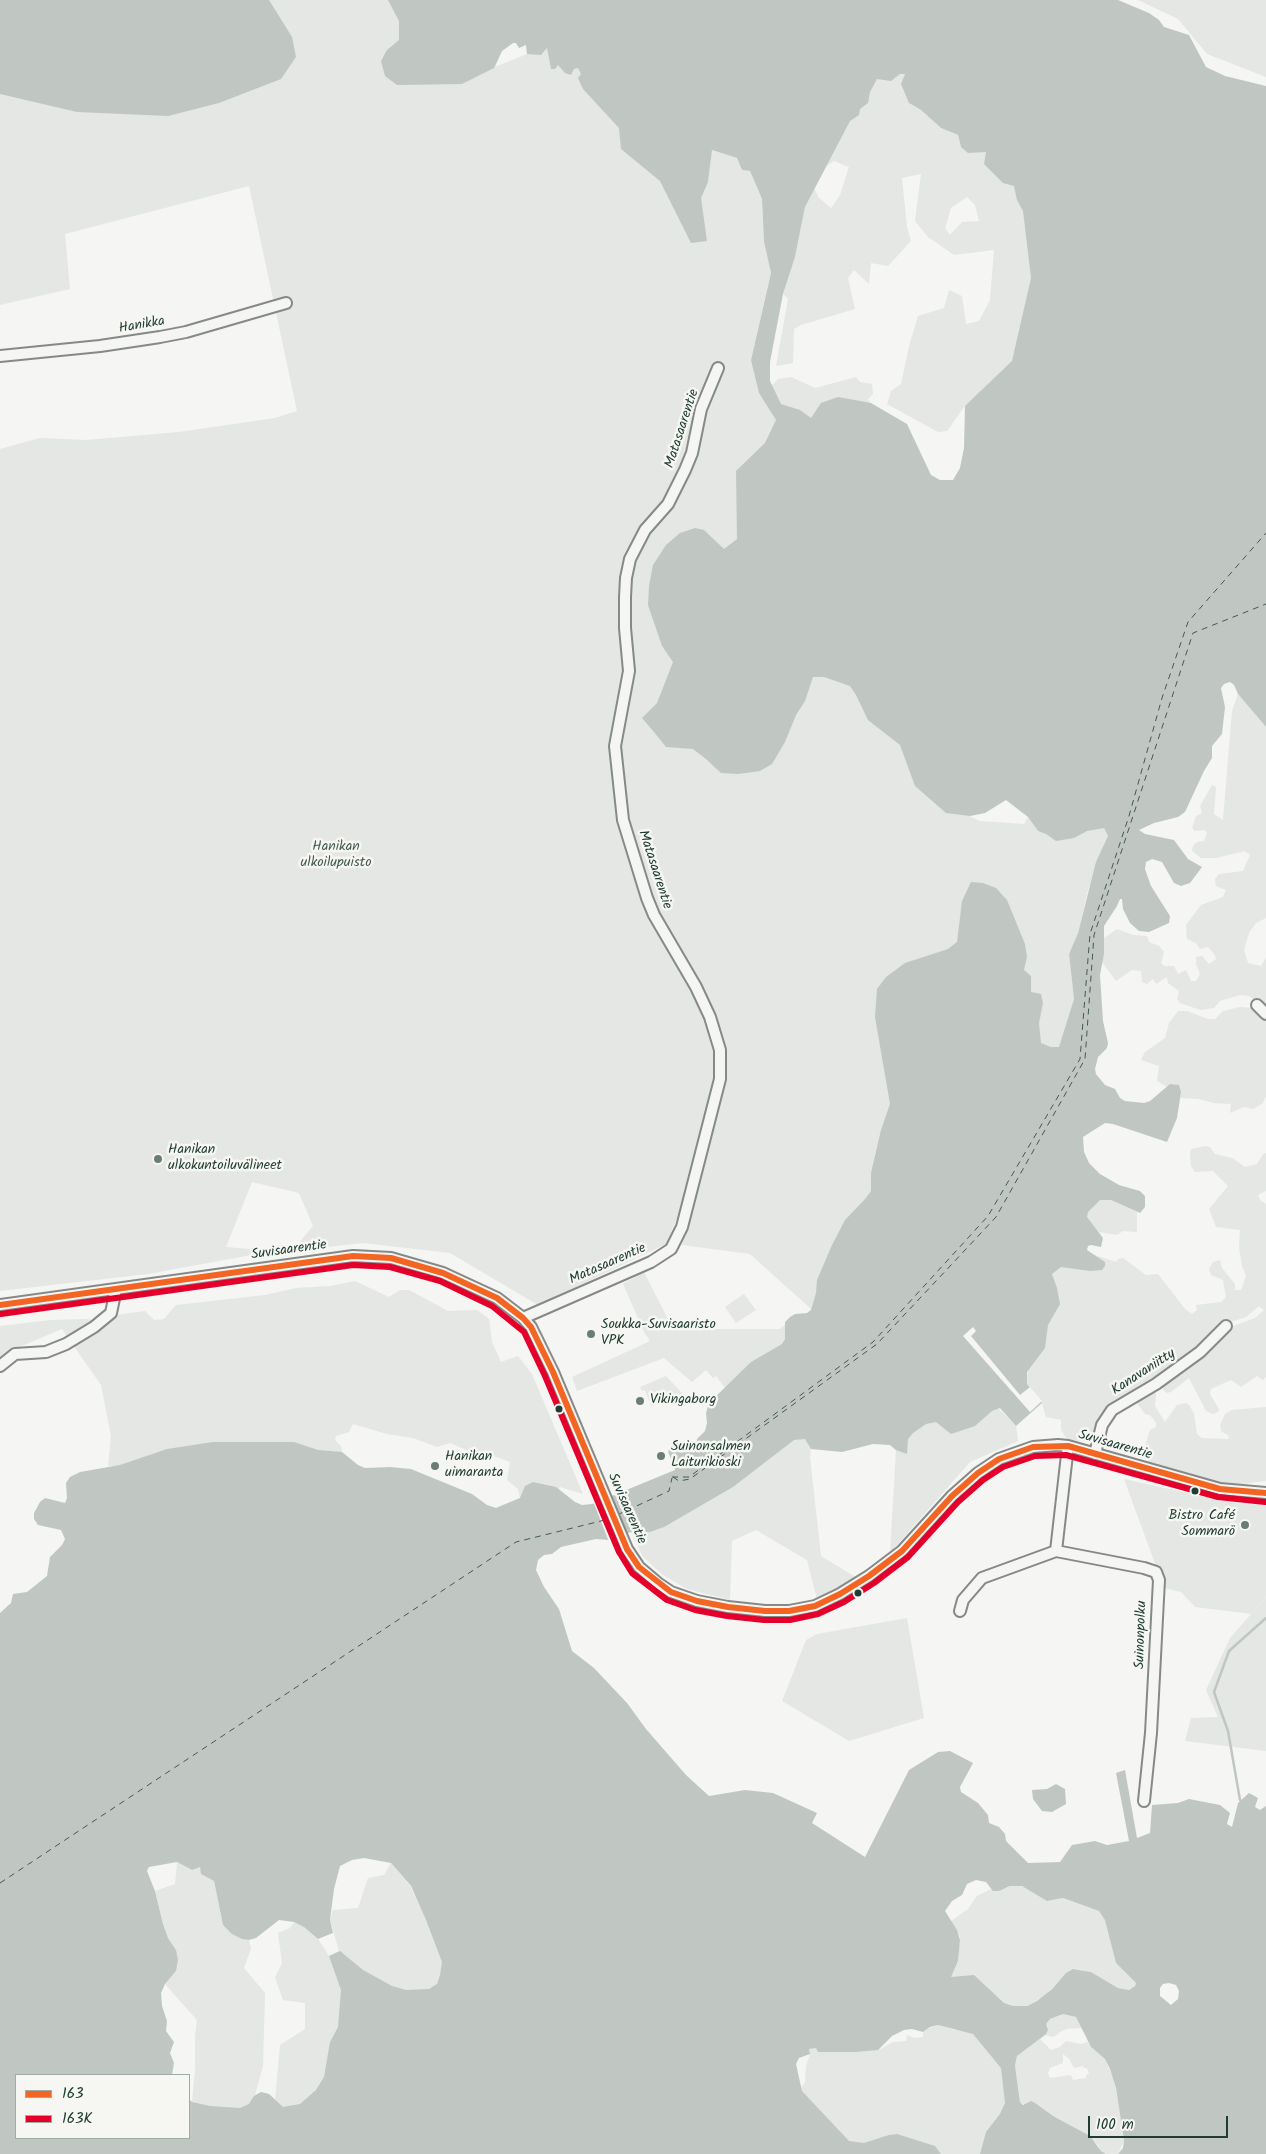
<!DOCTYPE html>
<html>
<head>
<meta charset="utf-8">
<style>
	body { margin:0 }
	#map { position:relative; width:1266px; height:2154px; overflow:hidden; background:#f5f5f3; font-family:Kalam,sans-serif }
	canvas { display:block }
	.legend { position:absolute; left:15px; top:2074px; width:175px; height:65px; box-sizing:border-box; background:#f6f6f2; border:1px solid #a0aca6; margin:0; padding:6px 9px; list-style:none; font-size:15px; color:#1f3d34 }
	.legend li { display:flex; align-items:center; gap:10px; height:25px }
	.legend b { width:25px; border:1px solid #a0aca6 }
	.scale { position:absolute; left:1088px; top:2116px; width:140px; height:22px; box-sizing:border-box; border:2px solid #1f3d34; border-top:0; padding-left:6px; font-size:15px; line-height:18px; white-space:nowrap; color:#1f3d34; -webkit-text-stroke:4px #f6f6f2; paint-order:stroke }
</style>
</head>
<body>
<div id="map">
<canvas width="1266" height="2154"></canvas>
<ul class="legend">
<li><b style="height:6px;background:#f26522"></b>163</li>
<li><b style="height:6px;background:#e4002b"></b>163K</li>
</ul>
<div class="scale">100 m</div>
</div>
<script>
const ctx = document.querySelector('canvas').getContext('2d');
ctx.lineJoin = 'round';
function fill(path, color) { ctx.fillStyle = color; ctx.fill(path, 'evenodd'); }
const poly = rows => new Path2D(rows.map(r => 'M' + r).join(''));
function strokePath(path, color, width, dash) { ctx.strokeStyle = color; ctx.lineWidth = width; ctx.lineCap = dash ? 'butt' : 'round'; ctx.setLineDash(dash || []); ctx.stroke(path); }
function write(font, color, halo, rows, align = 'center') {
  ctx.font = font + ' Kalam,sans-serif'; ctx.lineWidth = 5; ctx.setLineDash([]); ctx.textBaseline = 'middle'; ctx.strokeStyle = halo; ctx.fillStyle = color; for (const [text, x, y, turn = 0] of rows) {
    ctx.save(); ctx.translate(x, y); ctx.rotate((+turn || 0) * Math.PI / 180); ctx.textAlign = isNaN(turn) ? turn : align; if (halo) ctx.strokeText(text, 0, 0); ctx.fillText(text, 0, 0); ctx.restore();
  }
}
fill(poly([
	[1124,1479,1219,1500,1266,1506,1266,1597,1251,1614,1195,1607,1181,1592,1164,1588]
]), '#e5e7e4');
fill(poly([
	[0,0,473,0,563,50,708,182,712,150,737,158,742,170,750,171,762,199,764,242,771,273,751,360,772,385,778,379,791,377,815,388,856,377,860,382,872,384,873,394,868,399,870,403,863,415,835,652,971,817,980,821,1024,824,1028,817,1038,831,1115,820,1088,890,1078,933,1069,954,1074,999,1067,1026,1073,1026,947,1234,807,1313,811,1309,750,1254,682,1245,691,1208,683,1204,666,1244,538,1305,450,1253,363,1243,246,1256,148,1274,0,1291,0,449,40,438,86,440,179,432,275,418,297,411,249,186,65,234,70,289,0,305],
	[513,43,516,43,519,48,526,45,527,54,495,67,502,51],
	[252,1182,299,1193,313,1226,297,1245,275,1245,274,1251,226,1247],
	[1138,0,1266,0,1266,77,1207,54,1178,19],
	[875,63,915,77,909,103,921,110,941,128,958,135,961,147,986,152,1014,185,1064,304,982,408,965,406,947,431,938,432,887,404,891,391,901,384,909,346,918,316,944,308,949,290,962,296,966,324,979,321,990,300,994,250,954,255,928,237,915,221,921,174,902,178,907,227,911,241,888,266,871,263,869,284,854,270,848,278,855,309,801,325,794,329,793,363,776,366,788,299,783,294,795,257,805,207,814,188,819,198,831,208,840,195,849,167,834,161,826,166],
	[967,197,975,205,979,221,962,222,950,235,945,228,951,208],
	[1238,694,1266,727,1266,918,1256,923,1249,933,1244,950,1248,963,1261,966,1266,957,1266,1009,1249,996,1240,995,1220,1001,1214,1008,1200,1010,1180,1003,1177,999,1179,991,1168,983,1167,977,1156,984,1153,979,1147,984,1142,982,1141,971,1132,970,1116,981,1102,962,1104,938,1117,929,1133,935,1147,936,1149,942,1159,946,1164,952,1161,963,1164,966,1174,966,1178,974,1186,970,1191,981,1196,981,1200,974,1196,964,1196,957,1202,956,1209,964,1216,959,1215,955,1208,947,1200,949,1196,943,1187,939,1186,925,1201,905,1223,897,1226,890,1216,886,1215,879,1219,874,1243,871,1250,855,1245,851,1216,858,1201,858,1192,851,1193,846,1197,842,1204,841,1207,833,1205,830,1195,831,1192,828,1196,816,1202,813,1200,806,1212,785,1216,787,1214,814,1223,820,1232,711],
	[1240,1007,1254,1008,1266,1017,1266,1096,1263,1103,1253,1109,1244,1107,1230,1113,1231,1104,1213,1103,1199,1099,1180,1098,1181,1092,1175,1084,1167,1087,1157,1081,1159,1066,1141,1060,1145,1052,1165,1038,1169,1023,1178,1011,1187,1011,1208,1019,1215,1019,1223,1011],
	[1205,1146,1210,1147,1215,1154,1232,1158,1245,1167,1257,1164,1263,1154,1266,1153,1266,1191,1258,1195,1260,1200,1266,1204,1266,1377,1263,1380,1257,1376,1241,1387,1231,1380,1211,1389,1210,1394,1219,1409,1218,1412,1213,1414,1206,1411,1189,1378,1171,1392,1167,1393,1163,1390,1163,1385,1228,1328,1255,1318,1264,1310,1259,1306,1246,1317,1234,1321,1224,1322,1184,1360,1144,1388,1112,1403,1101,1419,1093,1443,1067,1439,1061,1430,1061,1420,1046,1417,1042,1403,1027,1384,1033,1281,1087,1250,1091,1254,1116,1262,1118,1259,1123,1258,1146,1275,1158,1274,1185,1309,1192,1314,1197,1310,1196,1305,1221,1302,1226,1297,1223,1280,1211,1275,1209,1269,1213,1262,1220,1260,1222,1268,1235,1284,1235,1290,1241,1290,1246,1276,1242,1266,1239,1247,1240,1230,1216,1227,1209,1209,1228,1186,1213,1171,1195,1172,1191,1166,1190,1154,1191,1149],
	[1036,1179,1111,1200,1137,1212,1137,1232,1123,1231,1117,1235,1099,1232,1101,1234],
	[644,1272,673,1329,780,1329,785,1325,808,1353,749,1420,716,1376,713,1378,706,1370,692,1382,664,1358,577,1391,572,1377,650,1341,644,1332,623,1284],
	[355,1281,389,1297,400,1290,409,1290,448,1311,477,1310,489,1319,492,1342,501,1362,518,1356,532,1374,583,1494,560,1487,558,1493,507,1524,487,1505,496,1508,520,1498,518,1489,507,1480,510,1462,488,1454,473,1453,450,1443,437,1447,413,1438,387,1434,353,1424,349,1432,336,1436,335,1440,341,1446,342,1453,358,1465,108,1466,111,1436,101,1385,62,1329,17,1348,0,1361,0,1326,51,1320,87,1319,105,1323,115,1315,145,1311,154,1320,164,1319,176,1305,265,1295,296,1288,330,1286],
	[744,1294,756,1310,736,1323,725,1307],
	[666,1376,683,1394,651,1406,645,1390,642,1391,640,1387],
	[970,1380,1016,1426,1018,1441,970,1462,890,1553,896,1450,890,1445],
	[1152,1388,1156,1394,1155,1406,1165,1422,1177,1405,1186,1403,1190,1406,1194,1414,1197,1434,1202,1438,1228,1439,1229,1436,1221,1431,1220,1425,1225,1414,1232,1410,1266,1407,1266,1481,1232,1485,1215,1482,1149,1462,1146,1458,1145,1446,1150,1430,1156,1427,1156,1423,1150,1415,1145,1414,1134,1399],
	[809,1435,811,1449,810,1457,821,1556,857,1578,817,1599,807,1560,756,1530,732,1541,730,1600,687,1589,663,1575,643,1557,631,1532,650,1532,752,1448],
	[1266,1597,1266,1751,1185,1741,1191,1718,1218,1717,1206,1690,1230,1638],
	[907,1618,924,1718,849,1741,782,1701,806,1640,817,1634],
	[177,1862,192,1870,200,1866,202,1874,214,1881,223,1925,242,1939,249,1940,251,1949,244,1968,265,1993,263,2066,255,2095,261,2092,269,2094,275,2100,280,2045,305,2029,305,2003,283,2000,275,1977,282,1963,278,1933,290,1928,294,1922,304,1927,318,1939,329,1956,339,1951,330,1920,333,1910,358,1908,368,1878,384,1875,391,1863,410,1886,427,1921,465,1983,338,2027,331,2041,333,2106,189,2133,189,2099,192,2102,195,2070,195,2036,197,2020,165,1984,176,1971,176,1950,168,1938,163,1924,155,1891,175,1884],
	[1013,1885,1026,1887,1047,1901,1063,1898,1099,1911,1105,1917,1116,1963,1136,1983,1135,1986,1129,1990,1118,1988,1091,1972,1076,1969,1063,1977,1044,1996,1031,2004,1012,2012,939,1971,957,1964,958,1961,960,1937,951,1921,968,1909,977,1896,991,1889,999,1891],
	[1063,2014,1076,2017,1083,2028,1067,2029,1060,2032,1057,2035,1052,2037,1046,2035,1040,2039,1051,2050,1060,2047,1066,2041,1080,2044,1088,2042,1093,2049,1105,2059,1114,2080,1122,2121,1124,2141,1118,2154,1106,2154,1101,2151,1098,2145,1085,2134,1057,2118,1051,2121,1020,2102,1015,2068,1017,2056,1024,2049,1025,2039,1050,2019],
	[1063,2054,1069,2059,1074,2068,1083,2066,1084,2068,1087,2068,1089,2074,1086,2075,1086,2078,1073,2080,1071,2075,1050,2078,1048,2073,1050,2068,1063,2063],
	[938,2025,955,2030,989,2031,1001,2068,1005,2098,1027,2154,805,2154,821,2111,777,2070,798,2076,801,2088,805,2082,806,2066,810,2054,809,2049,816,2047,818,2051,856,2052,881,2049,893,2042,906,2041,907,2035,914,2038,923,2037,923,2032,928,2029]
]), '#e4e7e3');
fill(poly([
	[0,0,269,0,292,37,296,57,281,79,219,103,168,116,77,112,0,94],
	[388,0,1118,0,1149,13,1159,20,1164,27,1189,35,1206,67,1225,76,1266,86,1266,727,1238,694,1234,685,1230,682,1224,684,1221,688,1225,707,1222,734,1212,746,1212,758,1204,771,1185,812,1178,817,1154,823,1139,830,1145,834,1174,840,1188,859,1202,867,1190,883,1181,886,1174,883,1162,862,1152,859,1146,862,1145,869,1151,886,1170,916,1169,923,1149,932,1139,931,1130,923,1123,909,1122,899,1120,899,1117,906,1104,926,1104,954,1100,975,1103,1021,1108,1043,1107,1048,1098,1057,1095,1069,1096,1074,1105,1085,1115,1089,1120,1098,1125,1101,1144,1103,1150,1101,1170,1084,1179,1085,1181,1092,1177,1118,1167,1142,1113,1124,1105,1123,1083,1137,1084,1152,1089,1163,1100,1174,1119,1185,1140,1191,1145,1196,1145,1207,1140,1213,1111,1200,1100,1200,1088,1212,1087,1217,1103,1238,1101,1247,1091,1245,1088,1246,1087,1250,1105,1262,1105,1266,1102,1270,1090,1271,1061,1267,1052,1274,1057,1288,1060,1304,1048,1325,1045,1348,1027,1372,1027,1384,1042,1403,1016,1426,1000,1408,992,1411,975,1426,951,1434,936,1422,926,1424,913,1433,908,1439,907,1454,896,1450,890,1445,873,1444,842,1452,811,1449,805,1439,794,1440,733,1487,664,1527,650,1532,631,1532,609,1540,596,1539,561,1547,552,1554,544,1555,538,1560,536,1570,544,1587,559,1609,572,1651,594,1668,627,1703,646,1729,686,1775,709,1796,745,1790,773,1793,817,1813,812,1823,865,1857,909,1770,938,1752,950,1751,973,1763,960,1787,961,1792,978,1803,988,1815,989,1823,999,1827,1005,1834,1006,1841,1028,1863,1060,1862,1072,1845,1095,1841,1107,1845,1129,1841,1116,1773,1125,1770,1137,1838,1150,1833,1152,1805,1178,1803,1189,1799,1220,1805,1230,1813,1227,1824,1232,1827,1238,1803,1249,1793,1258,1798,1255,1807,1260,1810,1266,1806,1266,2154,1118,2154,1123,2148,1124,2140,1116,2088,1110,2069,1105,2059,1091,2047,1076,2017,1063,2014,1050,2019,1046,2024,1048,2030,1046,2034,1017,2056,1015,2066,1020,2102,1023,2105,1031,2101,1035,2103,1053,2116,1090,2136,1101,2151,1106,2154,980,2154,986,2132,1000,2114,1005,2103,1001,2068,973,2034,938,2025,930,2027,923,2032,912,2029,904,2030,892,2036,878,2050,856,2052,818,2052,816,2048,809,2049,810,2054,799,2058,796,2064,802,2091,849,2141,864,2143,889,2135,897,2134,935,2146,941,2154,0,2154,0,1613,11,1603,13,1594,27,1592,47,1576,50,1557,62,1545,65,1539,61,1530,38,1525,34,1519,34,1513,40,1502,45,1498,65,1503,67,1498,66,1483,70,1477,80,1472,120,1465,167,1449,213,1442,294,1442,318,1450,342,1452,358,1465,365,1468,390,1467,411,1469,472,1494,487,1505,496,1508,520,1498,525,1486,533,1482,556,1487,575,1502,582,1505,592,1504,675,1470,668,1451,679,1446,696,1448,697,1439,705,1431,707,1423,706,1413,709,1403,751,1362,782,1344,785,1339,785,1322,790,1317,795,1314,807,1313,811,1310,816,1293,817,1280,832,1245,845,1220,866,1198,871,1191,871,1173,881,1130,890,1104,875,1017,877,989,886,977,905,963,948,949,957,942,962,901,971,882,983,883,996,888,1007,900,1025,944,1027,957,1024,970,1031,976,1031,992,1041,994,1043,1003,1039,1023,1041,1043,1051,1047,1059,1047,1074,999,1069,954,1078,933,1096,862,1108,836,1104,828,1087,831,1074,838,1056,841,1046,834,1038,831,1028,817,1006,800,985,813,970,816,946,813,915,786,900,745,868,720,856,695,850,686,824,677,813,677,805,701,796,715,785,742,772,764,760,771,738,774,721,773,706,759,693,749,666,747,654,732,642,718,657,703,673,662,662,646,648,605,649,586,653,565,666,545,680,533,695,528,704,530,724,549,737,539,736,471,765,443,776,420,759,393,751,360,771,273,764,242,762,199,750,171,742,170,737,158,712,150,708,182,701,198,707,241,691,243,660,181,621,149,619,128,583,89,578,78,581,74,578,68,574,69,571,75,565,73,558,65,555,69,551,69,547,48,541,55,527,54,526,45,519,48,516,43,513,43,502,51,494,68,462,84,397,85,385,76,381,61,387,50,399,40,399,21],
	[900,74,905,74,901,84,909,103,921,110,941,128,958,135,961,147,968,153,986,152,984,164,1003,183,1014,186,1017,200,1023,211,1031,278,1012,361,965,406,964,448,960,468,953,480,940,480,931,475,907,424,871,403,838,397,821,403,811,418,800,410,781,404,770,381,770,362,783,294,795,257,805,207,850,121,859,115,860,109,868,103,870,92,877,79,891,81],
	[364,1858,391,1863,411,1886,426,1920,442,1962,440,1975,437,1984,429,1989,406,1990,392,1986,363,1970,340,1951,329,1956,341,1990,338,2027,330,2042,324,2077,316,2090,300,2104,283,2107,269,2094,261,2092,254,2096,249,2104,240,2108,210,2106,192,2102,189,2099,189,2138,16,2138,16,2075,172,2075,174,2063,170,2053,174,2042,166,2031,167,2021,162,2006,161,1993,165,1984,176,1971,178,1960,176,1950,168,1938,163,1924,155,1891,147,1871,149,1867,177,1862,192,1870,200,1867,201,1874,214,1881,223,1925,232,1934,242,1939,249,1940,256,1938,279,1920,294,1922,304,1927,318,1939,333,1933,330,1920,334,1889,340,1866,352,1860],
	[976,1880,986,1882,993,1891,999,1891,1010,1886,1022,1886,1047,1901,1063,1898,1099,1911,1105,1920,1116,1963,1136,1983,1135,1986,1129,1990,1118,1988,1091,1972,1073,1969,1066,1973,1052,1989,1037,2001,1027,2006,1013,2006,1004,2003,974,1975,951,1977,958,1961,960,1940,957,1930,945,1911,952,1901,962,1895,967,1884],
	[1169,1983,1176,1985,1179,1991,1178,1999,1171,2005,1160,1996,1160,1988,1163,1984],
	[1056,1784,1065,1789,1066,1804,1052,1812,1042,1811,1033,1799,1032,1790,1047,1789]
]), '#c0c7c3');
fill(poly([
	[973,1327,976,1331,971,1336,1020,1395,1030,1387,1042,1401,1030,1412,963,1336],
	[610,1494,627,1536,609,1542,593,1501]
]), '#f5f5f3');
strokePath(poly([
	[1240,1800,1228,1731,1214,1692,1229,1651,1266,1618]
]), '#c0c7c3', 2.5);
strokePath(poly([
	[672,1477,689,1477,873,1342,988,1216,1080,1059,1090,934,1129,816,1162,698,1188,622,1266,533],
	[673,1477,679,1481,690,1479,877,1344,996,1217,1085,1059,1094,935,1193,633,1266,604],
	[617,1515,669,1491,672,1478],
	[0,1883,516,1542,609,1519]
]), '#425a52', 1, [6, 5]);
const minor = poly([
	[0,356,100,346,160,337,186,332,286,303],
	[1257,1005,1266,1014],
	[0,1305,353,1256,391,1258,443,1273,497,1298,523,1318,531,1327,553,1372,627,1549,639,1567,659,1584,671,1592,697,1601,728,1607,765,1611,789,1611,815,1606,840,1594,869,1576,902,1551,952,1496,978,1473,999,1459,1033,1447,1058,1445,1068,1446,1220,1489,1266,1493],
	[523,1318,651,1262,671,1249,682,1227,720,1079,720,1050,710,1017,696,987,654,915,647,898,623,820,615,746,629,671,625,628,625,597,626,578,630,559,645,530,668,504,685,470,692,453,701,409,718,368],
	[0,1366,15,1354,46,1352,66,1344,94,1327,111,1313,116,1289],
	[1095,1454,1102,1425,1112,1410,1156,1384,1200,1352,1226,1326],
	[1056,1551,1144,1568,1156,1572,1159,1580,1151,1733,1144,1801],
	[960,1611,963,1600,982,1578,1056,1551,1068,1446]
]);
strokePath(minor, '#858a88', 14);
strokePath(minor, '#f5f5f3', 10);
strokePath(poly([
	[0,1305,353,1256,391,1258,443,1273,497,1298,523,1318,531,1327,553,1372,627,1549,639,1567,671,1592,697,1601,728,1607,765,1611,789,1611,815,1606,840,1594,869,1576,902,1551,952,1496,978,1473,999,1459,1033,1447,1068,1446,1220,1489,1266,1493]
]), '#f26522', 6);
strokePath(poly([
	[1,1314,353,1265,390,1267,440,1281,492,1306,524,1332,545,1376,619,1552,632,1573,667,1600,695,1610,727,1616,764,1620,790,1620,818,1614,844,1602,874,1583,908,1557,958,1502,983,1480,1003,1467,1035,1456,1066,1455,1218,1497,1265,1502]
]), '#e4002b', 6);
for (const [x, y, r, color] of [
	[158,1159,5,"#6a7d77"],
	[591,1334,5,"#6a7d77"],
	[640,1401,5,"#6a7d77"],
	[559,1409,4.5,"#1f3d34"],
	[661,1456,5,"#6a7d77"],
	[435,1466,5,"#6a7d77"],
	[1195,1491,4.5,"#1f3d34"],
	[1245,1525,5,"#6a7d77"],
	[858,1593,4.5,"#1f3d34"]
]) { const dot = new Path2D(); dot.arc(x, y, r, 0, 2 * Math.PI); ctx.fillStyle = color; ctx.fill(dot); strokePath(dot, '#f6f6f2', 2); }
write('14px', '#1f3d34', '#f6f6f2', [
	["Hanikka",142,326,-10],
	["Matasaarentie",683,429,-72],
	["Matasaarentie",654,870,72],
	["Suvisaarentie",289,1251,-8],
	["Matasaarentie",608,1265,-24],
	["Kanavaniitty",1144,1373,-33],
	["Suvisaarentie",1115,1446,16],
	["Suvisaarentie",626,1509,66],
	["Suinonpolku",1142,1635,-88]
]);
write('14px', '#445d54', '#f6f6f2', [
	["Hanikan",336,848],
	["ulkoilupuisto",336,864]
]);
write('14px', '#1f3d34', '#f6f6f2', [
	["Hanikan",168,1151],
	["ulkokuntoiluvälineet",168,1167],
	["Soukka-Suvisaaristo",601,1326],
	["VPK",601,1342],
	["Vikingaborg",650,1401],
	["Suinonsalmen",671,1448],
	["Laiturikioski",671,1464],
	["Hanikan",445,1458],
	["uimaranta",445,1474],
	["Bistro Café",1235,1517,"right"],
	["Sommarö",1235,1533,"right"]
], 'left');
</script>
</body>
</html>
